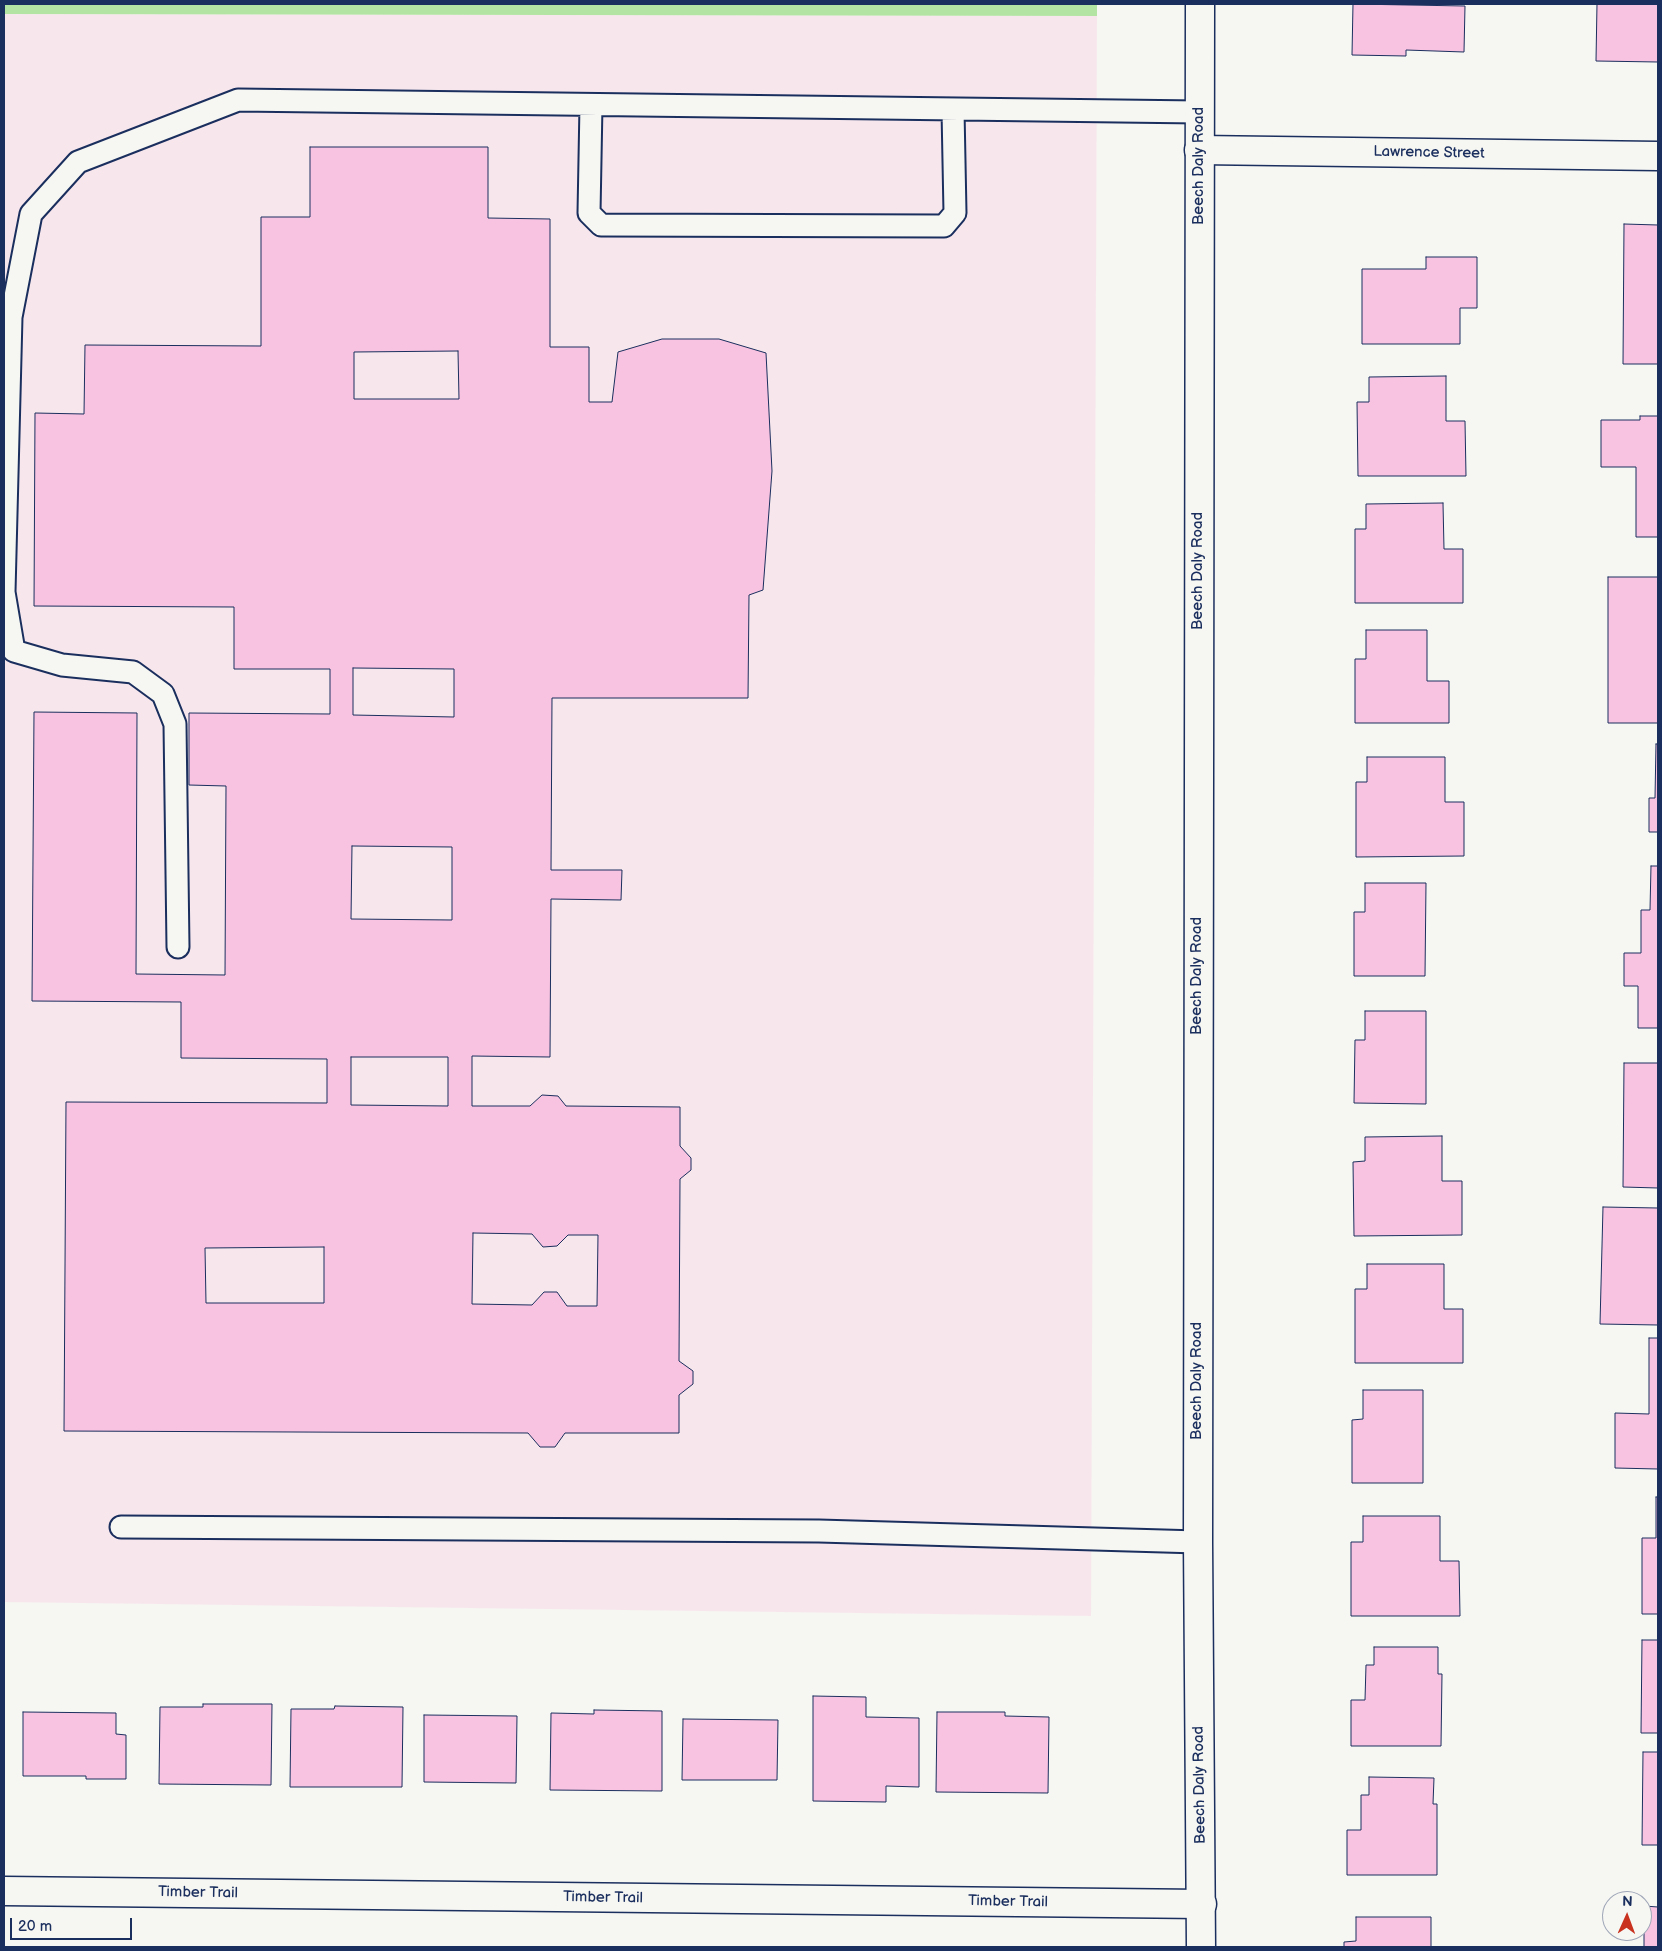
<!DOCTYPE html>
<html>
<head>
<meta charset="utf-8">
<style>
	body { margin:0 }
	#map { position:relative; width:1662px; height:1951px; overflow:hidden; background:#f6f6f2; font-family:"Balsamiq Sans",sans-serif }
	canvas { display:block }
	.frame { position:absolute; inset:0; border:5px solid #1b2f5e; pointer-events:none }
	.north { position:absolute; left:1602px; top:1891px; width:50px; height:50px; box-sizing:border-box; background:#f6f6f2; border:1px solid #9ea6b7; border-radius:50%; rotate:2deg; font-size:14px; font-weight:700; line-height:20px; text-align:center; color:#1b2f5e }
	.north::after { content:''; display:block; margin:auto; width:18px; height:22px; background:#c8321e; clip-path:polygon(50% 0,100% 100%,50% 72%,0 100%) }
	.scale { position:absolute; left:10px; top:1918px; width:122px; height:22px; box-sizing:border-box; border:2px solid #1b2f5e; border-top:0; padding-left:6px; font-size:15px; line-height:18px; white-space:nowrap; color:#1b2f5e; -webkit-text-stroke:4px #f6f6f2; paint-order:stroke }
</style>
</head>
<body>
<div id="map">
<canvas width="1662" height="1951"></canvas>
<div class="frame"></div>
<div class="north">N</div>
<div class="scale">20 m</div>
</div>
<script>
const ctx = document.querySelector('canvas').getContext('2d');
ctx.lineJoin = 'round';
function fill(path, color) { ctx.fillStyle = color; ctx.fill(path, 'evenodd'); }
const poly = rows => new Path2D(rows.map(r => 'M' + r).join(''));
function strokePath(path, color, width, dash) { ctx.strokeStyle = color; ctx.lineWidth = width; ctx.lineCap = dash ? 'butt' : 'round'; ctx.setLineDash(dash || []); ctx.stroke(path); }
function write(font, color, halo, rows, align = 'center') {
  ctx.font = font + ' "Balsamiq Sans",sans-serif'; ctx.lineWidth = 4; ctx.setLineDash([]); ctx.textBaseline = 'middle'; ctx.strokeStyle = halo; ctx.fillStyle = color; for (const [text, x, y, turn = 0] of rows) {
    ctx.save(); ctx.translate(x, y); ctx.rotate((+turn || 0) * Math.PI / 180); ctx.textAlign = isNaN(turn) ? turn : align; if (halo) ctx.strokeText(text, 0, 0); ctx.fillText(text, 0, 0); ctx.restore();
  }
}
fill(poly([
	[4,14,1097,16,1091,1616,4,1602]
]), '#f7e7ed');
fill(poly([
	[4,4,1097,4,1097,16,4,14]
]), '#b4e4a4');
const building = poly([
	[1353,4,1465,6,1464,52,1406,50,1406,56,1352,55,1353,4],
	[1597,4,1658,4,1658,62,1596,61,1597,4],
	[310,147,488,147,488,218,550,219,550,347,589,347,589,402,612,402,618,352,662,339,719,339,766,353,772,471,763,590,749,595,748,698,552,698,551,870,622,870,621,900,551,899,550,1057,472,1056,472,1106,530,1106,542,1095,558,1096,566,1106,680,1107,680,1146,691,1158,691,1170,680,1179,679,1361,693,1371,693,1384,679,1395,679,1433,565,1433,555,1447,540,1447,528,1433,64,1431,66,1102,327,1103,327,1059,181,1058,181,1002,32,1001,34,712,137,713,136,974,225,975,226,786,189,785,189,713,330,714,330,669,234,669,234,607,34,606,35,413,84,414,85,345,261,346,261,217,310,217,310,147],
	[458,351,459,399,354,399,354,352,458,351],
	[353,668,454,669,454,717,353,715,353,668],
	[352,846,452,847,452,920,351,919,352,846],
	[351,1057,448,1057,448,1106,351,1105,351,1057],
	[473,1233,532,1234,543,1247,557,1246,568,1235,598,1235,597,1306,567,1306,557,1292,544,1292,532,1305,472,1304,473,1233],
	[324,1247,324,1303,206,1303,205,1248,324,1247],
	[1624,224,1658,225,1658,364,1623,364,1624,224],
	[1426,257,1477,257,1477,308,1460,308,1460,344,1362,344,1362,269,1426,269,1426,257],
	[1446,376,1446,421,1465,421,1466,476,1358,476,1357,402,1369,402,1369,377,1446,376],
	[1640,416,1658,416,1658,537,1636,537,1636,467,1601,467,1601,420,1640,420,1640,416],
	[1443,503,1444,549,1463,549,1463,603,1355,603,1355,529,1366,529,1366,504,1443,503],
	[1608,577,1658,577,1658,723,1608,723,1608,577],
	[1366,630,1427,630,1427,681,1449,681,1449,723,1355,723,1355,659,1366,659,1366,630],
	[1656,744,1658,744,1658,832,1649,832,1649,798,1655,798,1656,744],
	[1367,757,1445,757,1445,802,1464,802,1464,856,1356,857,1356,782,1367,782,1367,757],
	[1651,866,1658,866,1658,1028,1638,1028,1638,986,1624,986,1624,953,1641,953,1641,910,1650,910,1651,866],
	[1365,883,1426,883,1425,976,1354,976,1354,912,1365,912,1365,883],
	[1365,1011,1426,1011,1426,1104,1354,1103,1355,1040,1365,1040,1365,1011],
	[1624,1063,1658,1063,1658,1188,1623,1187,1624,1063],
	[1442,1136,1442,1181,1462,1181,1462,1235,1354,1236,1353,1162,1365,1161,1365,1137,1442,1136],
	[1603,1207,1658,1208,1658,1325,1600,1324,1603,1207],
	[1367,1264,1444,1264,1444,1309,1463,1309,1463,1363,1355,1363,1355,1289,1367,1289,1367,1264],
	[1649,1338,1658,1338,1658,1469,1615,1468,1615,1413,1649,1414,1649,1338],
	[1363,1390,1423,1390,1423,1483,1352,1483,1352,1420,1363,1419,1363,1390],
	[1656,1497,1658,1497,1658,1614,1642,1614,1642,1538,1656,1538,1656,1497],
	[1363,1516,1440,1516,1440,1561,1459,1561,1460,1616,1351,1616,1351,1542,1363,1542,1363,1516],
	[1642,1640,1658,1640,1658,1733,1641,1733,1642,1640],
	[1374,1647,1438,1647,1438,1674,1442,1674,1441,1746,1351,1746,1351,1700,1365,1700,1366,1665,1374,1665,1374,1647],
	[813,1696,866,1697,866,1717,919,1718,919,1787,886,1786,886,1802,813,1801,813,1696],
	[203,1704,272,1704,271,1785,159,1784,160,1707,203,1707,203,1704],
	[335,1706,403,1707,402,1787,290,1787,291,1709,334,1709,335,1706],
	[594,1710,662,1711,662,1791,550,1790,551,1713,594,1714,594,1710],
	[23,1712,116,1713,116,1734,126,1735,126,1779,86,1779,86,1776,23,1776,23,1712],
	[937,1712,1005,1712,1005,1716,1049,1717,1048,1793,936,1792,937,1712],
	[424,1715,517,1716,516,1783,424,1782,424,1715],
	[683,1719,778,1720,777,1780,682,1780,683,1719],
	[1643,1752,1658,1752,1658,1845,1642,1845,1643,1752],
	[1369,1777,1434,1778,1433,1804,1437,1804,1437,1875,1347,1875,1347,1830,1361,1830,1361,1795,1369,1795,1369,1777],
	[1644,1906,1658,1907,1658,1947,1644,1947,1644,1906],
	[1356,1917,1431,1917,1431,1947,1344,1947,1344,1942,1356,1941,1356,1917]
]);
fill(building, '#f8c3e0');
strokePath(building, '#1b2f5e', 1);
const lane = poly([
	[591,105,589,213,601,225,944,226,955,213,953,110],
	[178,947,175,724,163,694,133,672,62,665,14,651,4,592,11,317,31,214,78,162,238,100,1199,112],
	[121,1527,819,1531,1198,1542]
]);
const street = poly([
	[1199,150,1658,156],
	[4,1891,1202,1904]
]);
const secondary = poly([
	[1200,4,1198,1542,1201,1947]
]);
strokePath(lane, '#1b2f5e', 25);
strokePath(street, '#1b2f5e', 31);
strokePath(secondary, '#1b2f5e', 31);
strokePath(lane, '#f6f6f2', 21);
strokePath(street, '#f6f6f2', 28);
strokePath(secondary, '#f6f6f2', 28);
write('15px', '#1b2f5e', '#f6f6f2', [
	["Lawrence Street",1429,153,1],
	["Beech Daly Road",1199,166,-90],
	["Beech Daly Road",1198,571,-90],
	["Beech Daly Road",1197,976,-90],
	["Beech Daly Road",1197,1381,-90],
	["Beech Daly Road",1200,1785,-91],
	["Timber Trail",198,1893,1],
	["Timber Trail",603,1898,1],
	["Timber Trail",1008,1902,1]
]);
</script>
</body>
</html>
